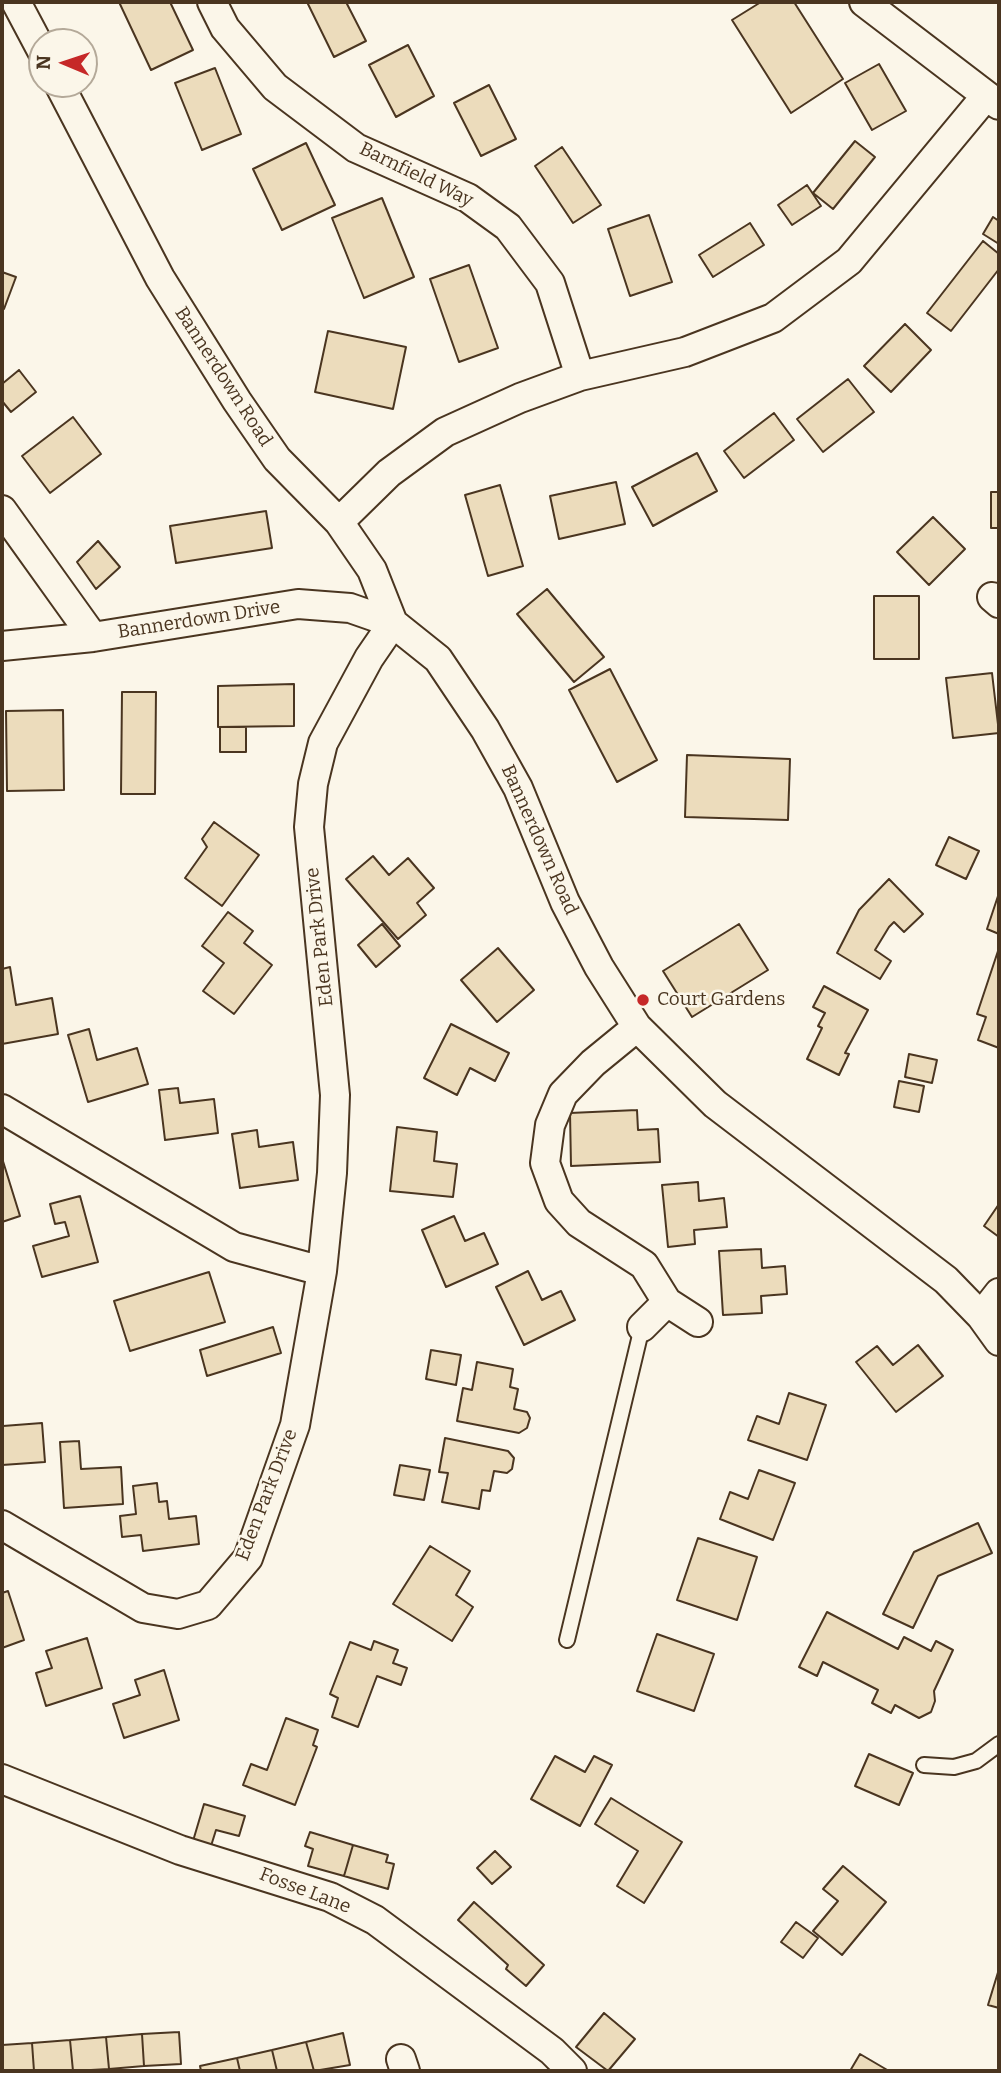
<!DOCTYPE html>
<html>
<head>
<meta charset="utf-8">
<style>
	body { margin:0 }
	#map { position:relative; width:1001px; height:2073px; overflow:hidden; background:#fbf6e9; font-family:Bitter,serif }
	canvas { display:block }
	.frame { position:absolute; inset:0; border:4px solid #4a3520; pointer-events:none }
	.north { position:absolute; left:28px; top:28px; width:70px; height:70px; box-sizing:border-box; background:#fbf6e9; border:2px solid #b4a999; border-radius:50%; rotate:272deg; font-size:19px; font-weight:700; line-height:28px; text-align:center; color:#4a3520 }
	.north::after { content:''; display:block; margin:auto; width:24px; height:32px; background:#c62828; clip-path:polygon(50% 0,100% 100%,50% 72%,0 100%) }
</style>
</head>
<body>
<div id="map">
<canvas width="1001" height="2073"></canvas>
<div class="frame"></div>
<div class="north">N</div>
</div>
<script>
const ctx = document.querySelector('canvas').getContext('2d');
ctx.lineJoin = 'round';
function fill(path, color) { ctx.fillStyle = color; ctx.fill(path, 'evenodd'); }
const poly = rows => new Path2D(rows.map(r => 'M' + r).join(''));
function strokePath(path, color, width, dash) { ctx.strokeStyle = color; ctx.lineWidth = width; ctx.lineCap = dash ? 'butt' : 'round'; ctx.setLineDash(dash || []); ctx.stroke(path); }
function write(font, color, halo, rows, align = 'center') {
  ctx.font = font + ' Bitter,serif'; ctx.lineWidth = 5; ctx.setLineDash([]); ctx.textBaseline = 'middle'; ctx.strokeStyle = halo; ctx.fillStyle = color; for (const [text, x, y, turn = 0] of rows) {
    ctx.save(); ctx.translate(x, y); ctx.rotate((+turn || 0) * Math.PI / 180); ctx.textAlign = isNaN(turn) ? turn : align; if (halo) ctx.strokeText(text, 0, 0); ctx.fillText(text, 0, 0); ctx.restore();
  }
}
const building = poly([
	[119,2,170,2,193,50,151,70,119,2],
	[307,2,346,2,366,41,334,57,307,2],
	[761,2,794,2,843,79,791,113,732,20,761,2],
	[408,45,434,96,396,117,369,65,408,45],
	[879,64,906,111,872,130,845,83,879,64],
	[215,68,241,134,202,150,175,83,215,68],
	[489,85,516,139,481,156,454,103,489,85],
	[855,141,875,157,833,209,813,193,855,141],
	[306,143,335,205,282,230,253,169,306,143],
	[562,147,601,205,573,223,535,166,562,147],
	[807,185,821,206,792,225,778,205,807,185],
	[382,198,414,277,364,298,332,218,382,198],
	[649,215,672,282,630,296,608,229,649,215],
	[993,217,999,221,999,244,983,234,993,217],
	[750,223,764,245,713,277,699,255,750,223],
	[983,241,999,254,999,269,951,331,927,313,983,241],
	[469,265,498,348,459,362,430,279,469,265],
	[2,272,16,277,4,309,2,309,2,272],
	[905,324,931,350,891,392,864,366,905,324],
	[328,331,406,347,393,409,315,392,328,331],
	[19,370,36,392,11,412,2,401,2,384,19,370],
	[848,379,874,412,823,452,797,419,848,379],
	[774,413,794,440,744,478,724,451,774,413],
	[73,417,101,454,50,493,22,456,73,417],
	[697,453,717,491,653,526,632,487,697,453],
	[616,482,625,524,559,539,550,496,616,482],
	[500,485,523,566,488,576,465,495,500,485],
	[991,492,999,492,999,528,991,528,991,492],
	[266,511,272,548,176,563,170,526,266,511],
	[933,517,965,549,929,585,897,552,933,517],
	[98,541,120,567,96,589,77,562,98,541],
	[547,589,604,657,574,682,517,614,547,589],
	[874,596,919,596,919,659,874,659,874,596],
	[610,669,657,760,617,782,569,690,610,669],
	[992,673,999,733,953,738,946,678,992,673],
	[294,684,294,726,218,727,218,686,294,684],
	[122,692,156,692,155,794,121,794,122,692],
	[63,710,64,790,7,791,6,711,63,710],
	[220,727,246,727,246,752,220,752,220,727],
	[687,755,790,759,788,820,685,817,687,755],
	[214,822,259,855,222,906,185,878,207,847,202,839,214,822],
	[949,837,979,851,966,879,936,865,949,837],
	[373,856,389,875,408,858,434,888,417,903,426,915,398,939,346,879,373,856],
	[889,879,923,914,904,932,894,922,889,927,875,950,891,961,880,979,837,953,859,910,889,879],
	[999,893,999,934,987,929,999,893],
	[228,912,253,931,244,943,272,965,234,1014,203,991,224,963,202,946,228,912],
	[382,924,400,946,376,967,358,945,382,924],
	[739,924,768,970,692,1017,663,971,739,924],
	[498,948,534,990,497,1022,461,980,498,948],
	[999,948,999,1048,978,1040,986,1017,977,1014,999,948],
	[10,967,16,1005,52,998,58,1034,2,1044,2,969,10,967],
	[824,986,868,1010,845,1053,849,1054,839,1075,807,1059,822,1028,818,1026,825,1013,813,1007,824,986],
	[451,1024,509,1053,495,1081,470,1068,457,1095,424,1078,451,1024],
	[89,1029,97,1060,137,1048,148,1084,88,1102,68,1035,89,1029],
	[909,1054,937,1060,932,1083,905,1077,909,1054],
	[899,1081,924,1086,919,1112,894,1107,899,1081],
	[178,1088,180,1103,214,1099,218,1133,165,1140,159,1090,178,1088],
	[637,1110,638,1130,658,1129,660,1162,571,1166,570,1113,637,1110],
	[397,1127,437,1132,434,1161,457,1164,453,1197,390,1191,397,1127],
	[257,1130,259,1147,293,1142,298,1180,240,1188,232,1134,257,1130],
	[2,1158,20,1216,2,1222,2,1158],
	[698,1182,699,1201,724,1198,727,1227,694,1230,695,1244,668,1247,662,1185,698,1182],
	[80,1196,98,1262,42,1277,33,1246,69,1236,65,1222,55,1224,50,1204,80,1196],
	[999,1204,999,1237,984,1226,999,1204],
	[454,1216,465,1241,484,1233,498,1264,446,1287,422,1230,454,1216],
	[761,1249,762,1268,785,1266,787,1294,761,1296,762,1313,723,1315,719,1251,761,1249],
	[528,1271,542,1300,561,1291,575,1320,524,1345,496,1287,528,1271],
	[209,1272,225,1322,130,1351,114,1301,209,1272],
	[273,1327,281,1353,207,1376,200,1350,273,1327],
	[918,1345,943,1376,896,1412,856,1362,877,1346,893,1365,918,1345],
	[431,1350,461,1355,456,1385,426,1379,431,1350],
	[477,1362,513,1369,510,1387,518,1389,514,1409,527,1412,530,1418,527,1428,519,1433,457,1421,463,1388,472,1390,477,1362],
	[789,1393,826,1405,807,1460,748,1440,757,1416,779,1424,789,1393],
	[2,1411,3,1426,42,1423,45,1462,2,1465,2,1411],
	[445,1438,508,1451,514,1458,512,1469,507,1473,494,1471,490,1491,482,1490,479,1509,442,1502,448,1473,439,1472,445,1438],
	[79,1441,81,1469,121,1467,123,1504,64,1508,60,1442,79,1441],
	[400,1465,430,1470,424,1500,394,1495,400,1465],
	[759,1470,795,1483,773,1540,720,1519,730,1492,748,1499,759,1470],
	[157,1483,159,1502,167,1501,169,1519,196,1516,199,1544,143,1551,141,1535,122,1537,120,1516,136,1514,133,1486,157,1483],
	[978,1523,992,1553,938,1576,913,1628,883,1614,914,1552,978,1523],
	[698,1538,757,1557,737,1620,677,1600,698,1538],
	[430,1546,470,1571,456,1595,473,1607,452,1641,393,1604,430,1546],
	[8,1591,24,1640,2,1648,2,1593,8,1591],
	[827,1612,898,1649,904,1637,931,1651,936,1641,953,1650,934,1691,935,1701,931,1712,919,1718,895,1705,891,1713,872,1703,878,1690,823,1662,817,1676,799,1667,827,1612],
	[657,1634,714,1654,694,1711,637,1691,657,1634],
	[87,1638,102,1688,46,1706,36,1673,52,1668,46,1651,87,1638],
	[374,1641,398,1650,393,1663,407,1668,401,1685,377,1676,358,1727,332,1717,338,1698,330,1694,350,1642,371,1650,374,1641],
	[164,1670,179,1720,124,1738,113,1704,140,1695,135,1680,164,1670],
	[286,1718,318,1730,313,1745,317,1747,295,1805,243,1785,251,1764,267,1770,286,1718],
	[869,1754,913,1773,899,1805,855,1786,869,1754],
	[555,1756,585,1772,594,1756,612,1765,580,1826,531,1799,555,1756],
	[611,1798,682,1842,644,1903,617,1886,638,1851,595,1824,611,1798],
	[204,1804,245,1816,239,1836,216,1830,211,1846,193,1841,204,1804],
	[310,1832,353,1845,344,1876,308,1866,313,1849,305,1846,310,1832],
	[353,1845,388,1855,386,1862,394,1864,388,1889,344,1876,353,1845],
	[495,1851,511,1867,492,1884,477,1868,495,1851],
	[843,1866,886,1902,842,1955,813,1931,838,1901,823,1889,843,1866],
	[474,1902,544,1965,526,1986,506,1969,508,1965,458,1920,474,1902],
	[796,1922,818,1938,803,1958,781,1942,796,1922],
	[999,1969,999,2008,988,2005,999,1969],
	[604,2013,635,2039,608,2071,576,2047,604,2013],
	[179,2032,181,2064,144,2066,142,2034,179,2032],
	[343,2033,350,2065,314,2071,306,2042,343,2033],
	[142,2034,144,2066,109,2069,106,2037,142,2034],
	[106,2037,109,2069,73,2071,70,2040,106,2037],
	[70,2040,73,2071,34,2071,32,2043,70,2040],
	[306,2042,314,2071,277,2071,272,2050,306,2042],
	[32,2043,34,2071,2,2071,2,2045,32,2043],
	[272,2050,277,2071,240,2071,237,2058,272,2050],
	[860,2054,889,2071,850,2071,860,2054],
	[237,2058,240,2071,201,2071,200,2066,237,2058]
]);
fill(building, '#ecdcbc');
strokePath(building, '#4a3520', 2);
const service = poly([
	[567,1640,642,1327],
	[924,1765,954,1767,976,1761,999,1744]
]);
const minor = poly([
	[16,2,42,51],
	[212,2,225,28,275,87,356,148,468,198,508,227,550,283,580,376],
	[864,2,999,105],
	[59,84,160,278,237,401,277,459,339,522,372,570,393,623,438,659,485,729,518,788,565,902,599,967,637,1027,715,1104,946,1280,981,1316,999,1341],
	[2,510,93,637],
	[339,522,389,473,445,432,520,398,580,376,685,352,773,318,849,261,986,96],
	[992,597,999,603],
	[2,646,93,637,298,604,350,608,393,623],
	[637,1027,593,1063,563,1094,550,1125,545,1163,559,1201,579,1223,644,1265,667,1302,698,1322],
	[2,1109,234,1247,322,1271],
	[981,1316,999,1293],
	[642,1327,667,1302],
	[2,1525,143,1608,178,1614,208,1605,248,1558,295,1425,322,1271,332,1173,335,1095,309,827,313,784,323,743,369,658,393,623],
	[2,1779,180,1850,330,1897,375,1920,552,2051,572,2071],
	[401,2059,405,2071]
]);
strokePath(service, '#4a3520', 18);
strokePath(minor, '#4a3520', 32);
strokePath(service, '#fbf6e9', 14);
strokePath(minor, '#fbf6e9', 28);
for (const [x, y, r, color] of [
	[643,1000,7,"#c62828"]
]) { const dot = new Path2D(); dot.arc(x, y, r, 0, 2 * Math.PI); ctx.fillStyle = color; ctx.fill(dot); strokePath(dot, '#fbf6e9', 2.5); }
write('19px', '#4a3520', '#fbf6e9', [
	["Barnfield Way",416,175,26],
	["Bannerdown Road",223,377,57],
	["Bannerdown Drive",199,620,-9],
	["Bannerdown Road",539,840,66],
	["Eden Park Drive",320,937,-96],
	["Eden Park Drive",267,1495,-69],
	["Fosse Lane",305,1891,21]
]);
write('19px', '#4a3520', '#fbf6e9', [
	["Court Gardens",657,1000]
], 'left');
</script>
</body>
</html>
